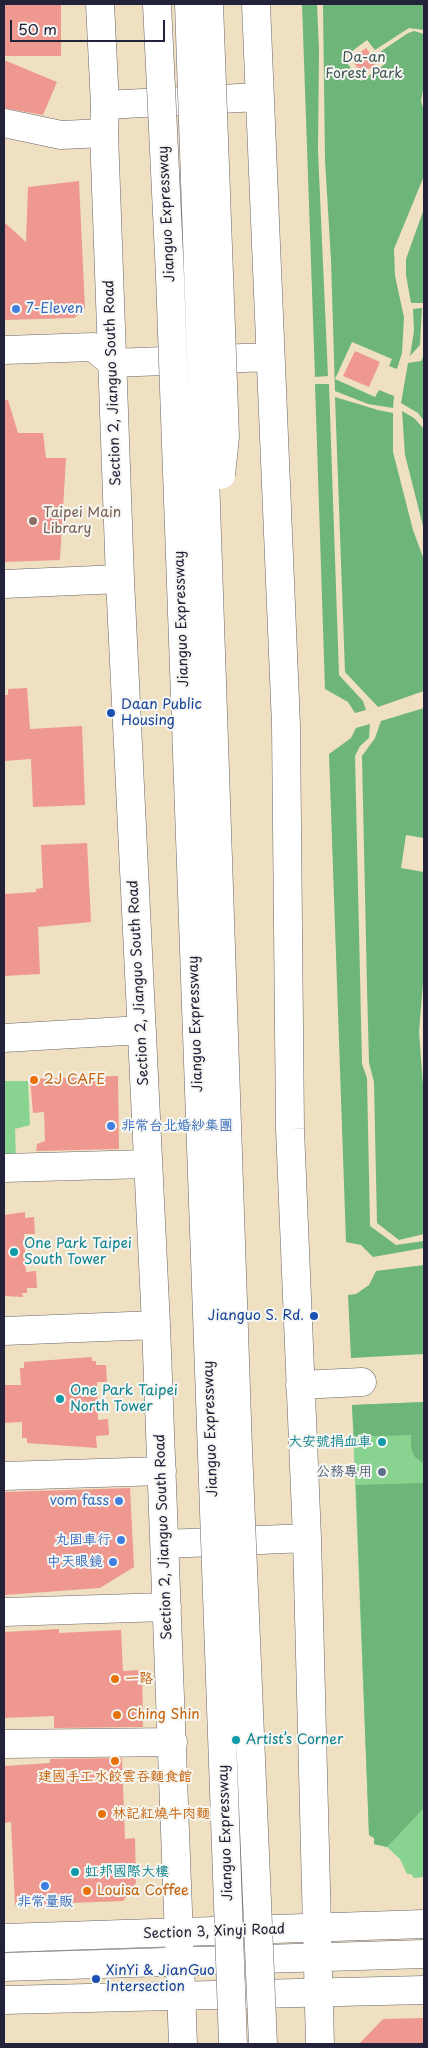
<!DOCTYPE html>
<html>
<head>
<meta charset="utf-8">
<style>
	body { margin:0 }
	#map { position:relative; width:428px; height:2048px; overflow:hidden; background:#efe0c1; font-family:"Playpen Sans",sans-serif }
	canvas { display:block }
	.frame { position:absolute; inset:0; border:5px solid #22223b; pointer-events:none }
	.scale { position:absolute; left:10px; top:20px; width:155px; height:22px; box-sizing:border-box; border:2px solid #22223b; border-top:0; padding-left:6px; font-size:15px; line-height:18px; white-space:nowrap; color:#22223b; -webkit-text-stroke:4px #f6f6f2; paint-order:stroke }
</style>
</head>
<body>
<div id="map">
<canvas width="428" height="2048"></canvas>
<div class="frame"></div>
<div class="scale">50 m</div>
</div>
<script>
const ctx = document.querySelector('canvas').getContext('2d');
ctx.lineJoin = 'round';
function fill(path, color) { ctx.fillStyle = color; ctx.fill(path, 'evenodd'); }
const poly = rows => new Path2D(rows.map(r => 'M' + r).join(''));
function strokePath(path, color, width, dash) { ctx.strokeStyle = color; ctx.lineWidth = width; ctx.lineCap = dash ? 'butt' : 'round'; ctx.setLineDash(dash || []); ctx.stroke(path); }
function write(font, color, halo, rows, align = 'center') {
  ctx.font = font + ' "Playpen Sans","LXGW WenKai TC",sans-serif'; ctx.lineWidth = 4; ctx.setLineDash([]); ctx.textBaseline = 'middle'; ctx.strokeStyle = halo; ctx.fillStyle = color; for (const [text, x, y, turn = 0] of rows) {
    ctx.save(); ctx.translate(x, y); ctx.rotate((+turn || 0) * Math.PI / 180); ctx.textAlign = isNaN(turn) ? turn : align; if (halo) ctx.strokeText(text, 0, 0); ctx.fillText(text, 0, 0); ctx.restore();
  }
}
fill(poly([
	[4,1081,28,1081,30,1125,15,1129,16,1157,4,1157],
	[424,1402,424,1877,414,1878,411,1874,407,1874,400,1859,387,1847,374,1844,374,1838,369,1835,352,1405]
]), '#89d390');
fill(poly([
	[302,4,317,4,319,50,318,151,328,376,315,377],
	[323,4,424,4,424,30,409,28,375,50,367,40,343,58,361,81,385,64,377,54,408,33,414,31,424,34,424,85,421,101,424,111,424,176,394,249,395,276,404,317,402,353,397,369,389,366,392,359,352,342,335,379,375,397,379,390,394,396,393,408,368,404,335,391,331,260,325,160],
	[424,209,423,303,411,303,406,275,406,259],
	[422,308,420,345,410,356,414,331,413,309],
	[424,355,424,421,418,413,401,403,408,363,421,361],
	[315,384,329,384,339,675,363,701,366,710,355,713,348,702,325,689],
	[335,397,378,410,393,413,393,452,413,530,424,560,424,691,378,707,345,672],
	[402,411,414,418,424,429,424,530,405,455],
	[424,708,424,838,406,835,401,868,424,872,424,971,419,1032,424,1098,424,1234,399,1240,377,1223,374,1082,369,1063,367,987,362,756,375,738,381,721],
	[370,724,369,738,360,746,355,756,362,1064,367,1078,370,1226,396,1245,424,1241,424,1248,373,1257,361,1245,346,1242,329,754,351,738,356,728],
	[424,1265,424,1354,351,1358,348,1295,356,1294,369,1285,376,1271],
	[424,1402,424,1464,414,1456,411,1447,411,1435,354,1437,352,1405],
	[424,1483,424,1808,387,1847,374,1844,374,1838,369,1835,356,1485]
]), '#6eb57a');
fill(poly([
	[4,4,61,4,61,56,4,56],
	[366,48,377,63,362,74,351,59],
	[4,60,57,82,43,115,4,108],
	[79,181,85,309,74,318,4,320,4,222,26,242,28,187],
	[355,351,380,362,369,387,343,376],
	[4,400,8,400,18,433,43,433,46,458,66,458,60,560,4,562],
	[27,688,30,729,82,726,85,805,33,807,31,759,4,761,4,695,8,695,8,689],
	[87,843,91,922,38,927,40,974,4,976,4,894,36,892,36,889,43,888,41,845],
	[118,1076,119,1149,36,1151,37,1144,45,1141,44,1112,33,1113,30,1079],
	[25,1212,25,1218,34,1217,35,1234,24,1234,26,1272,36,1271,37,1288,27,1288,27,1293,22,1293,23,1297,4,1296,4,1215],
	[92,1357,92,1361,96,1361,96,1365,106,1365,107,1382,97,1382,98,1420,108,1419,109,1435,96,1436,97,1448,27,1443,27,1438,22,1438,22,1422,4,1423,4,1385,21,1385,20,1368,24,1368,24,1362],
	[130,1488,134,1567,100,1588,4,1595,4,1492],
	[59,1629,59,1633,121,1630,123,1671,142,1670,143,1727,54,1728,54,1716,4,1718,4,1632],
	[122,1758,125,1839,135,1838,136,1883,123,1901,15,1905,11,1822,4,1823,4,1766,50,1763,50,1759],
	[424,2018,424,2044,359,2044,383,2019]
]), '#ee988f');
const minor = poly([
	[100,4,105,105,104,133,120,579,156,1325,183,2044],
	[256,4,286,725,290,1129,307,1538,320,2044],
	[105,105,259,97],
	[4,123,61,135,104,133],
	[4,350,93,347,112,363],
	[112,363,270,357],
	[4,584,120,579],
	[4,1038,142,1030],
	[4,1168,147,1164],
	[4,1331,156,1325],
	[300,1385,362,1382],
	[4,1476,162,1471],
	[165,1544,307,1538],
	[4,1612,167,1607],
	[4,1744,173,1742],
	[4,1967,424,1954]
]);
const major = poly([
	[4,1938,424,1924],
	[4,2000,424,1990]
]);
strokePath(minor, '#6a646a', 29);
strokePath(major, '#6a646a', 29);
strokePath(minor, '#fff', 28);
strokePath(major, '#fff', 28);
const highwayBridge = poly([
	[157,4,170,276,233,2044],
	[189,4,238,1449,263,2044],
	[209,4,225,437,221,475]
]);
strokePath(highwayBridge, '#6a646a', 29, []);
strokePath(highwayBridge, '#fff', 28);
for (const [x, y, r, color] of [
	[16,309,5,"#3f7fe0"],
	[33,521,5,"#8d6e63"],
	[111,713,5,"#1a4fb4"],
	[34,1080,5,"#e8710a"],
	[111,1126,5,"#3f7fe0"],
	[14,1252,5,"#0f9aa8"],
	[314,1316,5,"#1a4fb4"],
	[60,1399,5,"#0f9aa8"],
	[382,1442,5,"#0f9aa8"],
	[382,1472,5,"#5c6f8a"],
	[119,1501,5,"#3f7fe0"],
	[121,1540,5,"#3f7fe0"],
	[113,1562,5,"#3f7fe0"],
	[115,1679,5,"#e8710a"],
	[117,1715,5,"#e8710a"],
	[236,1740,5,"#0f9aa8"],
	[115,1761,5,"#e8710a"],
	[102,1814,5,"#e8710a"],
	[75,1872,5,"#0f9aa8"],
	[45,1886,5,"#3f7fe0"],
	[87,1891,5,"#e8710a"],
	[96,1979,5,"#1a4fb4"]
]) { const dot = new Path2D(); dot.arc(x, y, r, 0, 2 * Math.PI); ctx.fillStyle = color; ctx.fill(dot); strokePath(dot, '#f6f6f2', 2); }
write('14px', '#415754', '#f6f6f2', [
	["Da-an",364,58],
	["Forest Park",364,74]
]);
write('14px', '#22223b', '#f6f6f2', [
	["Jianguo Expressway",167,214,-93],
	["Section 2, Jianguo South Road",113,383,-92],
	["Jianguo Expressway",182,619,-92],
	["Section 2, Jianguo South Road",139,983,-93],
	["Jianguo Expressway",196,1024,-92],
	["Jianguo Expressway",211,1429,-92],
	["Section 2, Jianguo South Road",164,1537,-92],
	["Jianguo Expressway",226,1833,-92],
	["Section 3, Xinyi Road",214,1932,-2]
]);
write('14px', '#366cbe', '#f6f6f2', [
	["7-Eleven",26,309,"left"],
	["非常台北婚紗集團",121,1126,"left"],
	["vom fass",109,1501],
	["丸固車行",111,1540],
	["中天眼鏡",103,1562],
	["非常量販",45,1902,"center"]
], 'right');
write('14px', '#785e54', '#f6f6f2', [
	["Taipei Main",43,513],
	["Library",43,529]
], 'left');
write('14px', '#164399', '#f6f6f2', [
	["Daan Public",121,705],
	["Housing",121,721],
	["Jianguo S. Rd.",304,1316,"right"],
	["XinYi & JianGuo",106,1971],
	["Intersection",106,1987]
], 'left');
write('14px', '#c56008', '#f6f6f2', [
	["2J CAFE",44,1080],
	["一路",125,1679],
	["Ching Shin",127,1715],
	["建國手工水餃雲吞麵食館",115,1777,"center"],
	["林記紅燒牛肉麵",112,1814],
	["Louisa Coffee",97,1891]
], 'left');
write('14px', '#0d838f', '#f6f6f2', [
	["One Park Taipei",24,1244],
	["South Tower",24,1260],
	["One Park Taipei",70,1391],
	["North Tower",70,1407],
	["大安號捐血車",372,1442,"right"],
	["Artist’s Corner",246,1740],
	["虹邦國際大樓",85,1872]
], 'left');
write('14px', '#4e5e75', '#f6f6f2', [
	["公務專用",372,1472]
], 'right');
</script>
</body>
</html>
